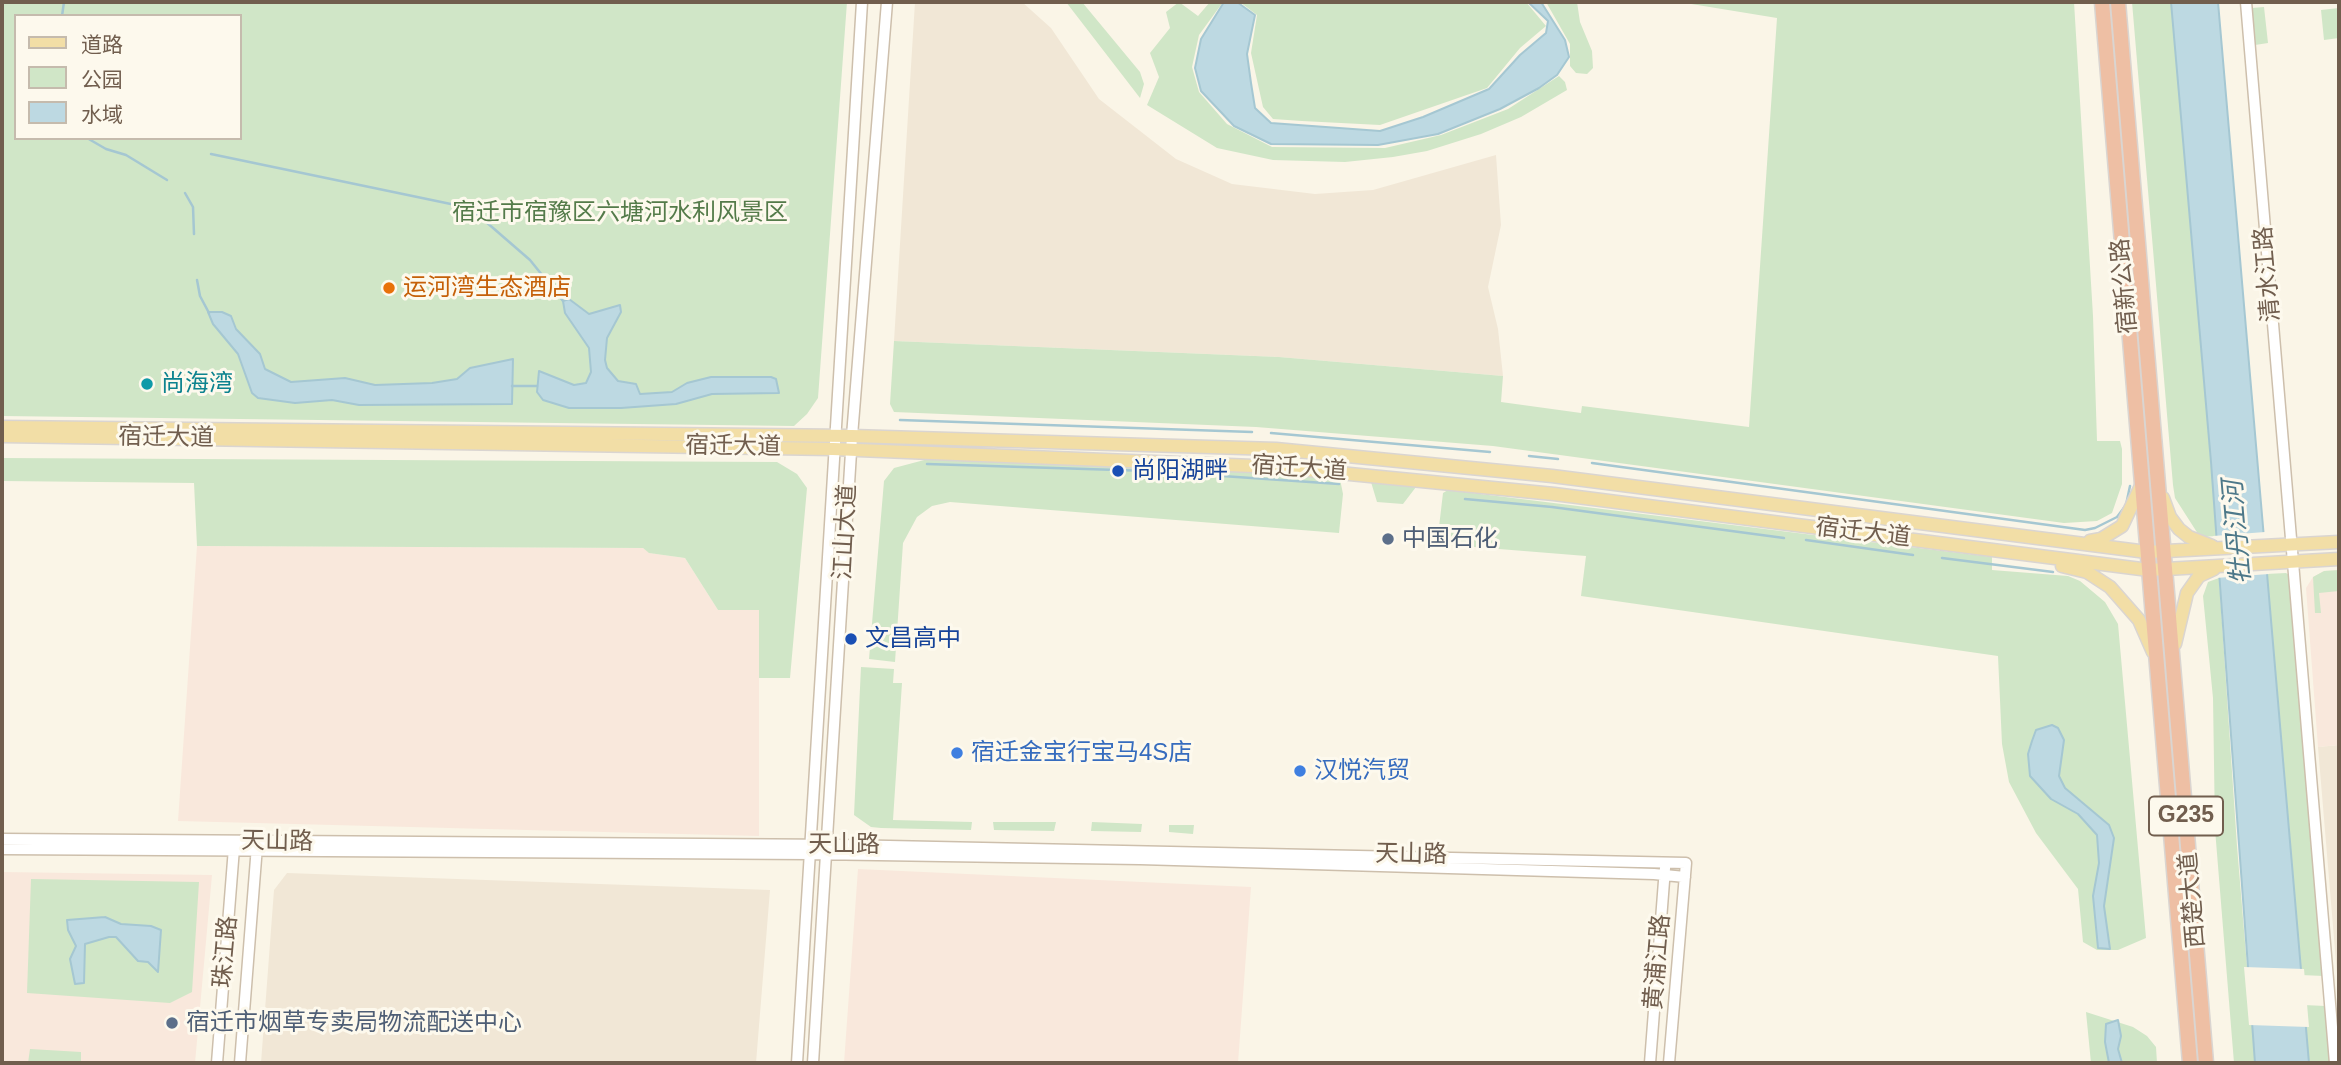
<!DOCTYPE html>
<html>
<head>
<meta charset="utf-8">
<style>
	body { margin:0 }
	#map { position:relative; width:2341px; height:1065px; overflow:hidden; background:#faf5e7; font-family:Arial,"Noto Sans SC",sans-serif }
	canvas { display:block }
	.frame { position:absolute; inset:0; border:4px solid #715e4e; pointer-events:none }
	.legend { position:absolute; left:14px; top:14px; width:228px; height:126px; box-sizing:border-box; background:#fdf9ed; border:2px solid #c5bbad; margin:0; padding:9px 12px; list-style:none; font-size:21px; color:#715e4e }
	.legend li { display:flex; align-items:center; gap:14px; height:35px }
	.legend b { width:35px; border:2px solid #c5bbad }
</style>
</head>
<body>
<div id="map">
<canvas width="2341" height="1065"></canvas>
<div class="frame"></div>
<ul class="legend">
<li><b style="height:9px;background:#f2dea6"></b>道路</li>
<li><b style="height:19px;background:#d0e6c7"></b>公园</li>
<li><b style="height:19px;background:#bdd9e2"></b>水域</li>
</ul>
</div>
<script>
const ctx = document.querySelector('canvas').getContext('2d');
ctx.lineJoin = 'round';
function fill(path, color) { ctx.fillStyle = color; ctx.fill(path, 'evenodd'); }
const poly = rows => new Path2D(rows.map(r => 'M' + r).join(''));
function strokePath(path, color, width, dash) { ctx.strokeStyle = color; ctx.lineWidth = width; ctx.lineCap = dash ? 'butt' : 'round'; ctx.setLineDash(dash || []); ctx.stroke(path); }
function write(font, color, halo, rows, align = 'center') {
  ctx.font = font + ' Arial,"Noto Sans SC",sans-serif'; ctx.lineWidth = 6; ctx.setLineDash([]); ctx.textBaseline = 'middle'; ctx.strokeStyle = halo; ctx.fillStyle = color; for (const [text, x, y, turn = 0] of rows) {
    ctx.save(); ctx.translate(x, y); ctx.rotate((+turn || 0) * Math.PI / 180); ctx.textAlign = isNaN(turn) ? turn : align; if (halo) ctx.strokeText(text, 0, 0); ctx.fillText(text, 0, 0); ctx.restore();
  }
}
fill(poly([
	[915,2,1022,2,1051,28,1099,99,1176,159,1232,184,1315,194,1373,190,1496,155,1501,225,1488,287,1498,329,1503,376,1279,357,894,341],
	[2339,745,2339,974,2337,974,2318,747],
	[287,873,770,890,756,1063,261,1063,274,890]
]), '#f1e7d6');
fill(poly([
	[197,546,643,548,650,553,685,558,718,610,759,610,759,836,178,821],
	[2339,570,2339,745,2318,747,2306,588,2313,577,2324,571],
	[858,869,1251,887,1238,1063,844,1063],
	[2,872,212,875,195,1063,2,1063]
]), '#f9e8dc');
fill(poly([
	[2,2,847,2,818,398,807,414,794,426,2,416],
	[16,16,240,16,240,138,16,138],
	[1066,2,1082,2,1140,72,1144,84,1140,98],
	[1179,2,1198,16,1210,2,1223,2,1199,35,1192,67,1199,92,1227,124,1272,147,1385,148,1441,135,1508,109,1559,76,1565,82,1567,90,1521,117,1481,134,1427,151,1393,157,1345,162,1273,160,1217,148,1147,105,1159,77,1150,53,1170,28,1166,12],
	[1240,2,1526,2,1546,26,1520,48,1487,88,1380,125,1302,121,1273,119,1263,107,1251,53,1257,15],
	[1546,2,1577,2,1580,22,1592,51,1593,68,1587,74,1576,73,1570,66,1570,44],
	[1679,2,2074,2,2093,316,2097,441,2120,441,2122,449,2122,484,2112,513,2097,521,2064,523,1493,446,1256,427,894,412,890,404,894,341,1279,357,1503,376,1501,402,1581,413,1582,406,1749,427,1777,18],
	[2132,2,2171,2,2217,536,2200,537,2175,498,2173,485],
	[2264,7,2268,43,2255,45,2252,8],
	[2339,8,2339,38,2324,40,2321,10],
	[2,458,777,462,797,474,807,488,790,678,759,678,759,610,718,610,685,558,649,553,643,548,197,546,194,483,2,481],
	[928,459,1182,468,1340,479,1343,494,1339,533,950,502,932,506,917,517,903,543,895,662,869,659,884,481,894,468],
	[1371,482,1415,483,1416,487,1403,504,1377,502],
	[1448,490,1992,557,1992,570,2068,576,2080,581,2105,602,2118,624,2146,938,2118,950,2097,950,2083,942,2078,889,2036,833,2009,782,2002,744,1998,656,1581,596,1586,556,1437,544,1443,493],
	[2339,570,2339,591,2319,593,2321,613,2315,613,2313,577,2324,571],
	[2286,573,2289,575,2324,976,2301,975,2266,574],
	[2219,578,2237,846,2255,1063,2234,1063,2215,829,2213,698,2203,596,2208,582],
	[861,667,894,669,893,683,902,683,893,820,972,822,971,830,881,828,871,827,854,815],
	[993,822,1056,822,1054,831,994,830],
	[1092,822,1142,824,1141,832,1091,831],
	[1169,825,1194,825,1193,834,1169,832],
	[31,879,199,882,192,992,170,1003,27,993],
	[2304,1005,2325,1006,2331,1063,2309,1063],
	[2086,1012,2133,1027,2147,1036,2156,1047,2157,1063,2091,1063],
	[30,1049,81,1052,81,1063,28,1063]
]), '#d0e6c7');
const water = poly([
	[1224,2,1237,2,1255,15,1247,54,1251,83,1255,108,1271,123,1380,131,1423,117,1489,89,1520,55,1546,33,1548,21,1528,2,1541,2,1565,40,1569,57,1557,75,1539,88,1500,109,1438,134,1378,145,1271,144,1234,126,1201,91,1195,68,1201,39,1224,2],
	[2171,2,2218,2,2309,1063,2255,1063,2211,462,2171,2],
	[569,299,589,314,620,305,621,312,607,338,605,360,607,368,618,381,636,384,640,394,672,392,687,383,711,377,771,377,776,379,779,393,712,394,676,404,621,408,569,408,543,400,537,392,539,371,574,385,586,383,591,372,589,348,565,313,563,301,569,299],
	[208,312,222,312,231,316,236,329,260,354,265,369,291,382,345,378,375,385,432,383,457,379,470,368,513,359,512,404,359,405,332,400,295,403,258,398,252,393,238,354,213,324,208,312],
	[2052,725,2058,728,2064,740,2059,776,2065,788,2109,825,2114,838,2104,906,2110,949,2098,948,2093,896,2099,863,2097,835,2078,814,2051,799,2030,776,2028,754,2032,741,2036,730,2052,725],
	[105,917,121,924,151,926,161,930,158,972,148,962,138,961,116,937,109,937,85,944,84,983,75,984,70,959,76,946,68,930,67,920,105,917],
	[2118,1020,2121,1036,2118,1049,2122,1063,2109,1063,2105,1042,2106,1024,2118,1020]
]);
fill(water, '#bdd9e2');
strokePath(water, '#a5c7d2', 2);
fill(poly([
	[2265,532,2269,574,2216,578,2213,536],
	[2244,967,2304,969,2309,1027,2249,1025]
]), '#faf5e7');
strokePath(poly([
	[62,16,64,2],
	[87,138,106,149,126,155,167,180],
	[211,154,470,208,530,260,563,301],
	[185,193,193,207,194,234],
	[197,280,200,296,209,313],
	[512,386,537,386],
	[900,420,1252,432],
	[1271,433,1490,452],
	[1529,456,1558,459],
	[1592,463,2085,530,2095,528,2117,517,2126,505,2130,486],
	[927,464,1149,471,1339,484],
	[1465,499,1552,507,1784,538],
	[1806,540,1913,555],
	[1942,558,2053,572]
]), '#a5c7d2', 2.5);
const secondary = poly([
	[2246,2,2335,1063],
	[2,839,842,845,1686,863,1669,1063],
	[2,849,812,854,1140,859,1654,874,1685,877],
	[217,1063,234,848],
	[240,1063,257,846],
	[797,1063,862,2],
	[813,1063,852,436,887,2],
	[1650,1063,1665,868]
]);
const primary = poly([
	[2,427,852,436,1276,449,1552,476,2147,552,2339,542],
	[2,436,833,449,1278,467,1554,494,2149,570,2339,559],
	[2163,498,2170,517,2179,529,2189,537,2212,546],
	[2090,541,2101,539,2122,526,2141,486],
	[2062,566,2087,572,2110,587,2139,620,2153,652],
	[2175,644,2187,593,2199,576,2214,569]
]);
const highway = poly([
	[2102,2,2190,1063],
	[2118,2,2206,1063]
]);
strokePath(secondary, '#cdbfac', 13);
strokePath(primary, '#dad5d1', 15);
strokePath(highway, '#dad5d1', 17);
strokePath(secondary, '#fff', 10);
strokePath(primary, '#f2dea6', 12);
strokePath(highway, '#eebfa4', 14);
for (const [x, y, r, color] of [
	[389,288,7,"#e8710a"],
	[147,384,7,"#0f9aa8"],
	[1118,471,7,"#1a4fb4"],
	[1388,539,7,"#5c6f8a"],
	[851,639,7,"#1a4fb4"],
	[957,753,7,"#3f7fe0"],
	[1300,771,7,"#3f7fe0"],
	[172,1023,7,"#5c6f8a"]
]) { const dot = new Path2D(); dot.arc(x, y, r, 0, 2 * Math.PI); ctx.fillStyle = color; ctx.fill(dot); strokePath(dot, '#fdf9ed', 2.5); }
for (const [x, y, w] of [
	[2186,816,74]
]) { const box = new Path2D(); box.roundRect(x - w / 2, y - 19.5, w, 39, 5); ctx.fillStyle = '#fdf9ed'; ctx.fill(box); strokePath(box, '#715e4e', 2); }
write('bold 23px', '#715e4e', null, [
	["G235",2186,816]
]);
write('24px', '#547b4a', '#fdf9ed', [
	["宿迁市宿豫区六塘河水利风景区",620,213]
]);
write('24px', '#715e4e', '#fdf9ed', [
	["清水江路",2268,274,-95],
	["宿新公路",2125,286,-95],
	["宿迁大道",166,438,1],
	["宿迁大道",733,447,1],
	["宿迁大道",1299,469,4],
	["江山大道",846,532,-87],
	["宿迁大道",1863,533,7],
	["天山路",277,842,1],
	["天山路",844,845],
	["天山路",1411,855,1],
	["西楚大道",2193,900,-95],
	["珠江路",226,952,-85],
	["黄浦江路",1658,962,-85]
]);
write('24px', '#c56008', '#fdf9ed', [
	["运河湾生态酒店",403,288]
], 'left');
write('24px', '#0d838f', '#fdf9ed', [
	["尚海湾",161,384]
], 'left');
write('24px', '#164399', '#fdf9ed', [
	["尚阳湖畔",1132,471],
	["文昌高中",865,639]
], 'left');
write('24px', '#4e5e75', '#fdf9ed', [
	["中国石化",1402,539],
	["宿迁市烟草专卖局物流配送中心",186,1023]
], 'left');
write('24px', '#366cbe', '#fdf9ed', [
	["宿迁金宝行宝马4S店",971,753],
	["汉悦汽贸",1314,771]
], 'left');
write('italic 26px', '#4d7889', '#fdf9ed', [
	["牡丹江河",2238,532,-95]
]);
</script>
</body>
</html>
